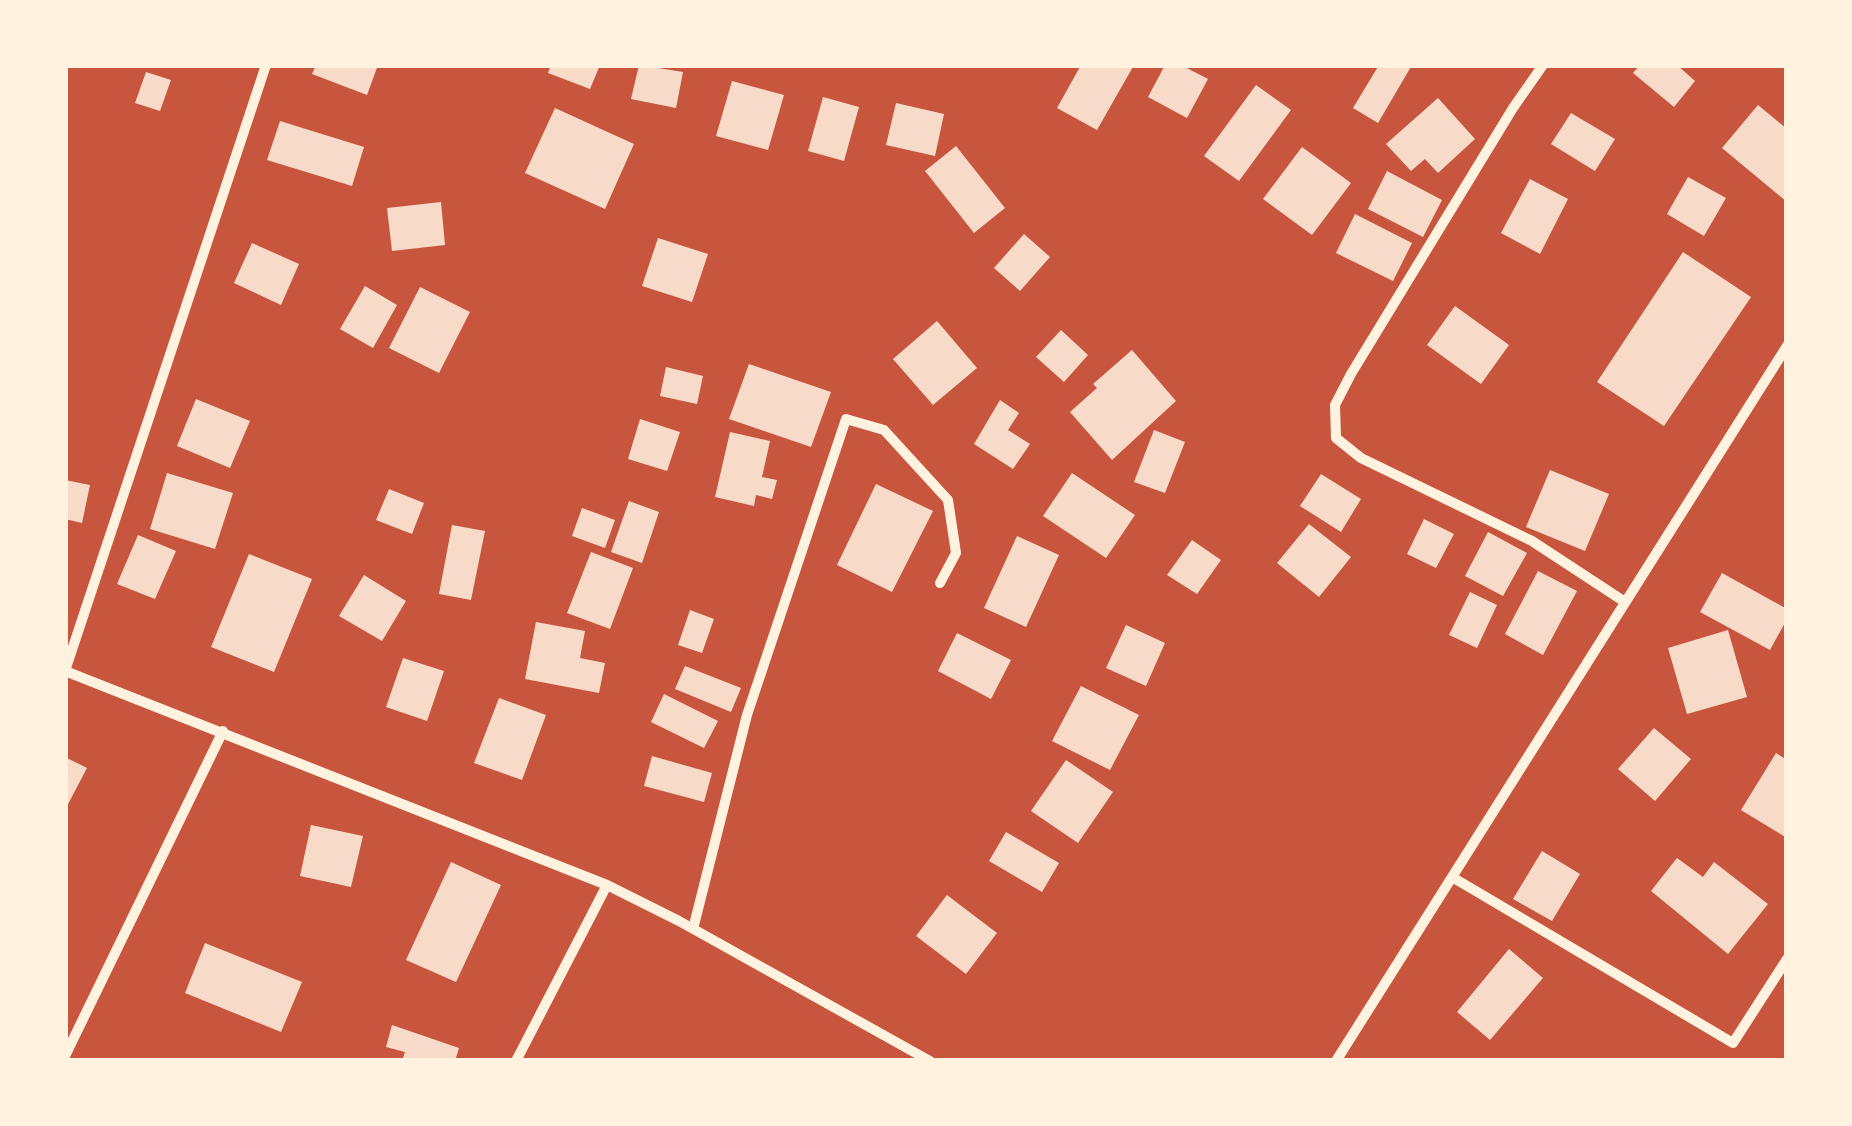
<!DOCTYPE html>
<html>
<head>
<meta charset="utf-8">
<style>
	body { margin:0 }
	#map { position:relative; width:1852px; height:1126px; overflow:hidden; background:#c8553d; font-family:Jost,sans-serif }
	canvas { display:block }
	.frame { position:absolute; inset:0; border:68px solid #fff3e0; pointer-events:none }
</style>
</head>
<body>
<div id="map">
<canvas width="1852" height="1126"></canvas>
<div class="frame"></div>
</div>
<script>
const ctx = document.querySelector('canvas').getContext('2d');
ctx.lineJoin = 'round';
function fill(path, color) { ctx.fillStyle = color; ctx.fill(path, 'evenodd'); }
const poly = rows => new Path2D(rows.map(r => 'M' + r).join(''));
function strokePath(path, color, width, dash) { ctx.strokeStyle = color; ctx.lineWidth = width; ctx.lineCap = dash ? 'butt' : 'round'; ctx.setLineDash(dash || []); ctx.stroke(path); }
fill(poly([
	[316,65,378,65,367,95,312,74],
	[551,65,600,65,590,89,548,73],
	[639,65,683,72,676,108,631,99],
	[1081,65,1134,65,1097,130,1057,108],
	[1165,65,1181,65,1208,79,1187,118,1148,97],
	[1379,65,1412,65,1378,123,1353,108],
	[1640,65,1677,65,1695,81,1674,107,1633,73],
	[146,72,171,80,160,111,135,103],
	[732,81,784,95,768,150,716,136],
	[1256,85,1291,110,1239,181,1204,156],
	[823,97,859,107,844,161,808,151],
	[1438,98,1475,139,1438,173,1425,159,1411,171,1386,144],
	[896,103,944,114,935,156,886,145],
	[1758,105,1787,129,1787,202,1722,148],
	[555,108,634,144,605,209,525,173],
	[1571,113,1615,139,1595,171,1551,144],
	[280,121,364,147,352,186,267,160],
	[956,146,1005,208,974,233,925,171],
	[1302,147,1351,183,1312,235,1263,199],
	[1387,171,1442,200,1423,237,1368,209],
	[1688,177,1726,198,1704,236,1667,214],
	[1530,179,1568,199,1540,254,1501,233],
	[441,202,445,245,392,251,387,208],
	[1355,214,1412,243,1393,281,1336,253],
	[1024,234,1050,257,1020,291,994,268],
	[658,238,708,254,692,302,642,286],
	[252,243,299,264,281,305,234,283],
	[1683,252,1751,297,1664,426,1597,382],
	[365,286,397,305,373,348,340,329],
	[420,287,470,312,439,373,389,348],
	[1455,306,1509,345,1481,384,1427,345],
	[937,321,977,368,933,405,893,359],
	[1061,330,1088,355,1064,382,1036,357],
	[1132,350,1176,401,1112,460,1070,412,1097,388,1093,384],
	[749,364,831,392,811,447,729,419],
	[666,367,703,376,697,404,660,396],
	[196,399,250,421,230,468,177,446],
	[1000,400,1019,413,1008,430,1030,444,1013,469,974,444],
	[640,419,680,432,667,471,628,459],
	[1154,430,1185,442,1165,493,1134,482],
	[730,432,770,441,762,477,777,480,772,499,756,495,754,506,715,497],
	[1550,470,1609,494,1585,551,1526,527],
	[167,473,233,493,215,549,150,529],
	[1072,473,1135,515,1106,558,1043,516],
	[1321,474,1361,499,1341,532,1300,506],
	[65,480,90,485,82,523,65,519],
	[876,484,933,511,892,592,837,565],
	[389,489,424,503,412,534,376,520],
	[629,501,659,512,642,563,611,552],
	[582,508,615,520,605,548,572,536],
	[1424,519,1454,534,1436,568,1407,554],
	[1309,524,1351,557,1319,597,1277,563],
	[452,525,485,531,471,600,439,594],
	[1488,532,1527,553,1503,596,1465,576],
	[138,535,176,551,155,599,117,584],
	[1017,536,1059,555,1026,627,984,608],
	[1192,540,1221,560,1197,594,1167,575],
	[591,552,633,568,610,629,567,613],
	[249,554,312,579,274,672,211,647],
	[1538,571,1577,591,1543,655,1505,634],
	[1722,573,1787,609,1787,619,1770,650,1700,612],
	[364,575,406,601,382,641,339,616],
	[1470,592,1497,605,1477,648,1449,635],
	[690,610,714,619,702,653,678,645],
	[536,622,585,631,580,658,605,663,599,693,525,679],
	[1126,625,1165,643,1146,686,1106,668],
	[1728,630,1747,697,1687,714,1668,648],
	[957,633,1011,660,991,699,938,671],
	[403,658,444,671,427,721,386,707],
	[685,666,741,688,731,712,675,689],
	[1081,686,1139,715,1110,770,1052,741],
	[664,694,718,721,704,748,651,722],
	[499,698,546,715,522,780,474,763],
	[1654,728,1691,759,1655,801,1618,769],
	[1776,753,1787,760,1787,838,1741,810],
	[652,756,712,773,704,802,644,786],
	[65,757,87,768,65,810],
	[1066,760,1113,792,1078,843,1031,811],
	[311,825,363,836,351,887,300,876],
	[1006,832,1059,863,1042,892,989,861],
	[1542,851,1580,874,1552,921,1513,899],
	[1677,858,1703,877,1714,862,1768,904,1728,954,1651,891],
	[451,862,501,885,456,982,406,960],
	[947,895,997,933,966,974,916,936],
	[205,943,302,982,281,1032,185,993],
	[1509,949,1543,978,1490,1040,1457,1012],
	[392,1025,459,1048,455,1061,402,1061,405,1052,386,1047]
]), '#f7dbc8');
strokePath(poly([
	[266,65,65,671,607,885,679,921,930,1061],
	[1543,65,1513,108,1351,374,1335,405,1336,438,1361,458,1532,541,1625,602],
	[1452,877,1733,1043,1787,959],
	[693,929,747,715,846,419,884,430,948,500,956,553,940,583],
	[65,1056,223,731],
	[516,1061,607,885],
	[1336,1061,1787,346]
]), '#fff3e0', 10);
</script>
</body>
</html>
